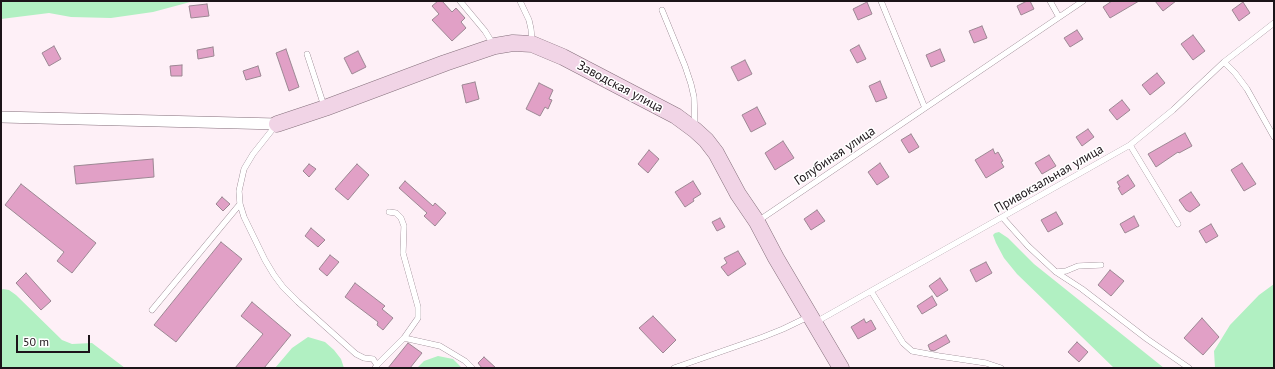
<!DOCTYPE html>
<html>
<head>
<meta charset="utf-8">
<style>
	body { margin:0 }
	#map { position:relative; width:1275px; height:369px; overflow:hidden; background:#fef0f7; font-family:"PT Sans",sans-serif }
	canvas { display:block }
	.frame { position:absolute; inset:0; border:2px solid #1c1419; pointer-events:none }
	.scale { position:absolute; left:16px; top:335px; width:74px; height:18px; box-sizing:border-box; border:2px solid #1c1419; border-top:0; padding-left:5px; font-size:12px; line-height:14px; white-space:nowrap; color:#1c1419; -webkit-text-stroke:3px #fff; paint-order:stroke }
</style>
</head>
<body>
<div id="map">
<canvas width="1275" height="369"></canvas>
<div class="frame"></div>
<div class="scale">50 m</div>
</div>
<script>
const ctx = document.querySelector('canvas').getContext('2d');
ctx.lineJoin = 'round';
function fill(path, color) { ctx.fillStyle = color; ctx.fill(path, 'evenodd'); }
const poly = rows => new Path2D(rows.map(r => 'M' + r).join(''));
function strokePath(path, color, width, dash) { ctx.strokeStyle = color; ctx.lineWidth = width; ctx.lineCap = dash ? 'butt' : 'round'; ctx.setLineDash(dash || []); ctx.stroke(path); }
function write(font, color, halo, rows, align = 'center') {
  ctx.font = font + ' "PT Sans",sans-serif'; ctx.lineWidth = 3; ctx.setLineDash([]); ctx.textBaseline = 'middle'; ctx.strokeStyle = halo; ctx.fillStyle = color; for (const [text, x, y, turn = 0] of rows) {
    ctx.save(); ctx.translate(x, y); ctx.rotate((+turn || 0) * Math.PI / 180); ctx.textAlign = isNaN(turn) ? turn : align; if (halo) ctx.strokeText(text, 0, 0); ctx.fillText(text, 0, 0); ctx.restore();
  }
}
fill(poly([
	[1,1,194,1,153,12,111,18,71,17,49,13,1,19],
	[999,232,1008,238,1034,264,1164,368,1114,368,1017,274,1004,258,996,243,993,235,995,233],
	[1274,284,1274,368,1215,368,1214,351,1230,325,1259,295],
	[3,289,9,290,16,295,62,340,72,344,92,343,125,368,1,368,1,290],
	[308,337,325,342,334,350,341,359,344,368,275,368,292,348],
	[438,356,453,359,462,368,417,368,424,361]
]), '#b1f0c2');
const building = poly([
	[438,1,442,1,452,12,456,8,465,18,461,22,466,28,452,41,432,20,439,14,432,6,438,1],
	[1027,1,1030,1,1034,9,1021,15,1017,6,1027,1],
	[1112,1,1139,1,1110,18,1103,7,1112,1],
	[1155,1,1176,1,1163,11,1155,1],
	[867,2,872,14,858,20,853,9,867,2],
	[1243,2,1250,13,1239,21,1232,10,1243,2],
	[207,4,209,16,191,18,189,6,207,4],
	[982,26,987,38,974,43,969,31,982,26],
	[1077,30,1083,39,1070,47,1064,38,1077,30],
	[1193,35,1205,51,1193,60,1181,44,1193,35],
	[859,45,866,59,857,63,850,50,859,45],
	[54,46,61,59,49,66,42,53,54,46],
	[213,47,214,56,198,59,197,50,213,47],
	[286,49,299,87,289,91,276,53,286,49],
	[940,49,945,61,931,67,926,55,940,49],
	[358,51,366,67,352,74,344,58,358,51],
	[745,60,752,74,738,81,731,67,745,60],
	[182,65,182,76,171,76,170,66,182,65],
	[258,66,261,76,246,80,243,71,258,66],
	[1157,73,1165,83,1150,95,1142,85,1157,73],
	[880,81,887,98,876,102,869,86,880,81],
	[475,82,479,99,466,103,462,85,475,82],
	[539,83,553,90,549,99,552,100,548,109,545,107,540,116,526,109,539,83],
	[1122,100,1130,110,1117,120,1109,110,1122,100],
	[757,107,766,124,751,132,742,115,757,107],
	[1088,129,1094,137,1082,146,1076,137,1088,129],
	[1185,133,1192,146,1179,153,1178,152,1156,167,1148,154,1185,133],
	[911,134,919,147,909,153,901,140,911,134],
	[783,141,794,158,775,170,765,153,783,141],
	[993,149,995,154,998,152,1003,161,1001,162,1004,167,986,178,975,160,993,149],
	[649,150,659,159,648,173,638,164,649,150],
	[1049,155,1056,166,1042,174,1035,163,1049,155],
	[153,159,154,177,76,184,74,166,153,159],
	[880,163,889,177,877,185,868,172,880,163],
	[1242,163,1256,184,1244,191,1231,170,1242,163],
	[309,164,316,169,309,177,303,171,309,164],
	[357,164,369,175,348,200,335,189,357,164],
	[1128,175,1135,186,1122,195,1118,188,1120,187,1117,182,1128,175],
	[405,181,433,206,435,203,446,213,435,226,424,216,427,213,399,188,405,181],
	[693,181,701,194,693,199,694,201,685,207,675,192,693,181],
	[21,184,96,243,72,273,57,261,64,252,5,205,21,184],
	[1191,192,1200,205,1190,212,1186,210,1179,200,1191,192],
	[222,197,230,204,223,211,216,204,222,197],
	[817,210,825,221,811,230,804,219,817,210],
	[1056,212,1063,224,1048,232,1041,220,1056,212],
	[1134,216,1139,226,1125,233,1120,224,1134,216],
	[720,218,725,227,717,231,712,222,720,218],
	[1211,224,1218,236,1206,243,1199,231,1211,224],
	[311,228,325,240,318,247,305,236,311,228],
	[221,242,242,259,176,342,154,325,221,242],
	[738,251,746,264,728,276,721,267,727,263,724,258,738,251],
	[330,255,339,262,327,276,319,269,330,255],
	[986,262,992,273,976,282,970,270,986,262],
	[1110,270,1124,281,1111,296,1098,285,1110,270],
	[26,273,51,301,41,310,16,283,26,273],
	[940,278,948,290,937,297,929,286,940,278],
	[355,283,385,306,382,309,393,318,383,330,377,325,378,322,345,297,355,283],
	[932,296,937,305,922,314,917,306,932,296],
	[252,302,291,335,264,368,235,368,263,334,241,316,252,302],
	[653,316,676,340,663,353,639,328,653,316],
	[1202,318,1219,337,1203,355,1184,338,1202,318],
	[864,319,866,323,871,320,876,329,858,339,851,327,864,319],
	[946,335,950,342,934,351,930,350,928,345,946,335],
	[1077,342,1088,352,1079,362,1068,352,1077,342],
	[408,343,422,353,410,368,388,368,408,343],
	[484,357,496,368,482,368,478,363,484,357]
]);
fill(building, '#e1a0c6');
strokePath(building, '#9c8793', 1);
const lane = poly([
	[460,1,485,31,493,44],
	[520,1,529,20,531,29,532,42],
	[881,1,925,108],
	[1050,1,1059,17],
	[662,10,685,66,691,84,694,97,695,127],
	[307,54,324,106],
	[1224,62,1235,73,1247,89,1274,137],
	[276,125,253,154,244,169,239,191,240,204,244,217,265,260,274,275,283,287,298,302,356,354,364,358,373,359,377,365,375,368],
	[1130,145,1178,224],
	[1003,218,1028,246,1056,272,1082,289,1147,339,1189,368],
	[758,221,1083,1],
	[1056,272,1066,271,1078,266,1101,265],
	[871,291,903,343,912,351,939,356,986,363,1001,368],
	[152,310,240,204],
	[816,322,1130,145,1173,110,1224,62,1274,23],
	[404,338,440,346,465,361,472,368],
	[377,365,404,338,418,318,418,307,403,253,404,226,401,218,396,213,389,212],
	[674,368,763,337,783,329,810,316]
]);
const street = poly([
	[1,117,277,124]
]);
const secondary = poly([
	[277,124,325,108,445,63,495,46,513,43,532,44,563,57,676,116,695,130,706,140,716,153,738,194,757,222,776,258,841,368]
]);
strokePath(lane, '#846f7b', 6);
strokePath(street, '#846f7b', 12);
strokePath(secondary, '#846f7b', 17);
strokePath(lane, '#fff', 5.5);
strokePath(street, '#fff', 11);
strokePath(secondary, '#f1d4e6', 16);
write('13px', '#1c1419', '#fff', [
	["Заводская улица",620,87,28],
	["Голубиная улица",835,156,-34],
	["Привокзальная улица",1049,179,-30]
]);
</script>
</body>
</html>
